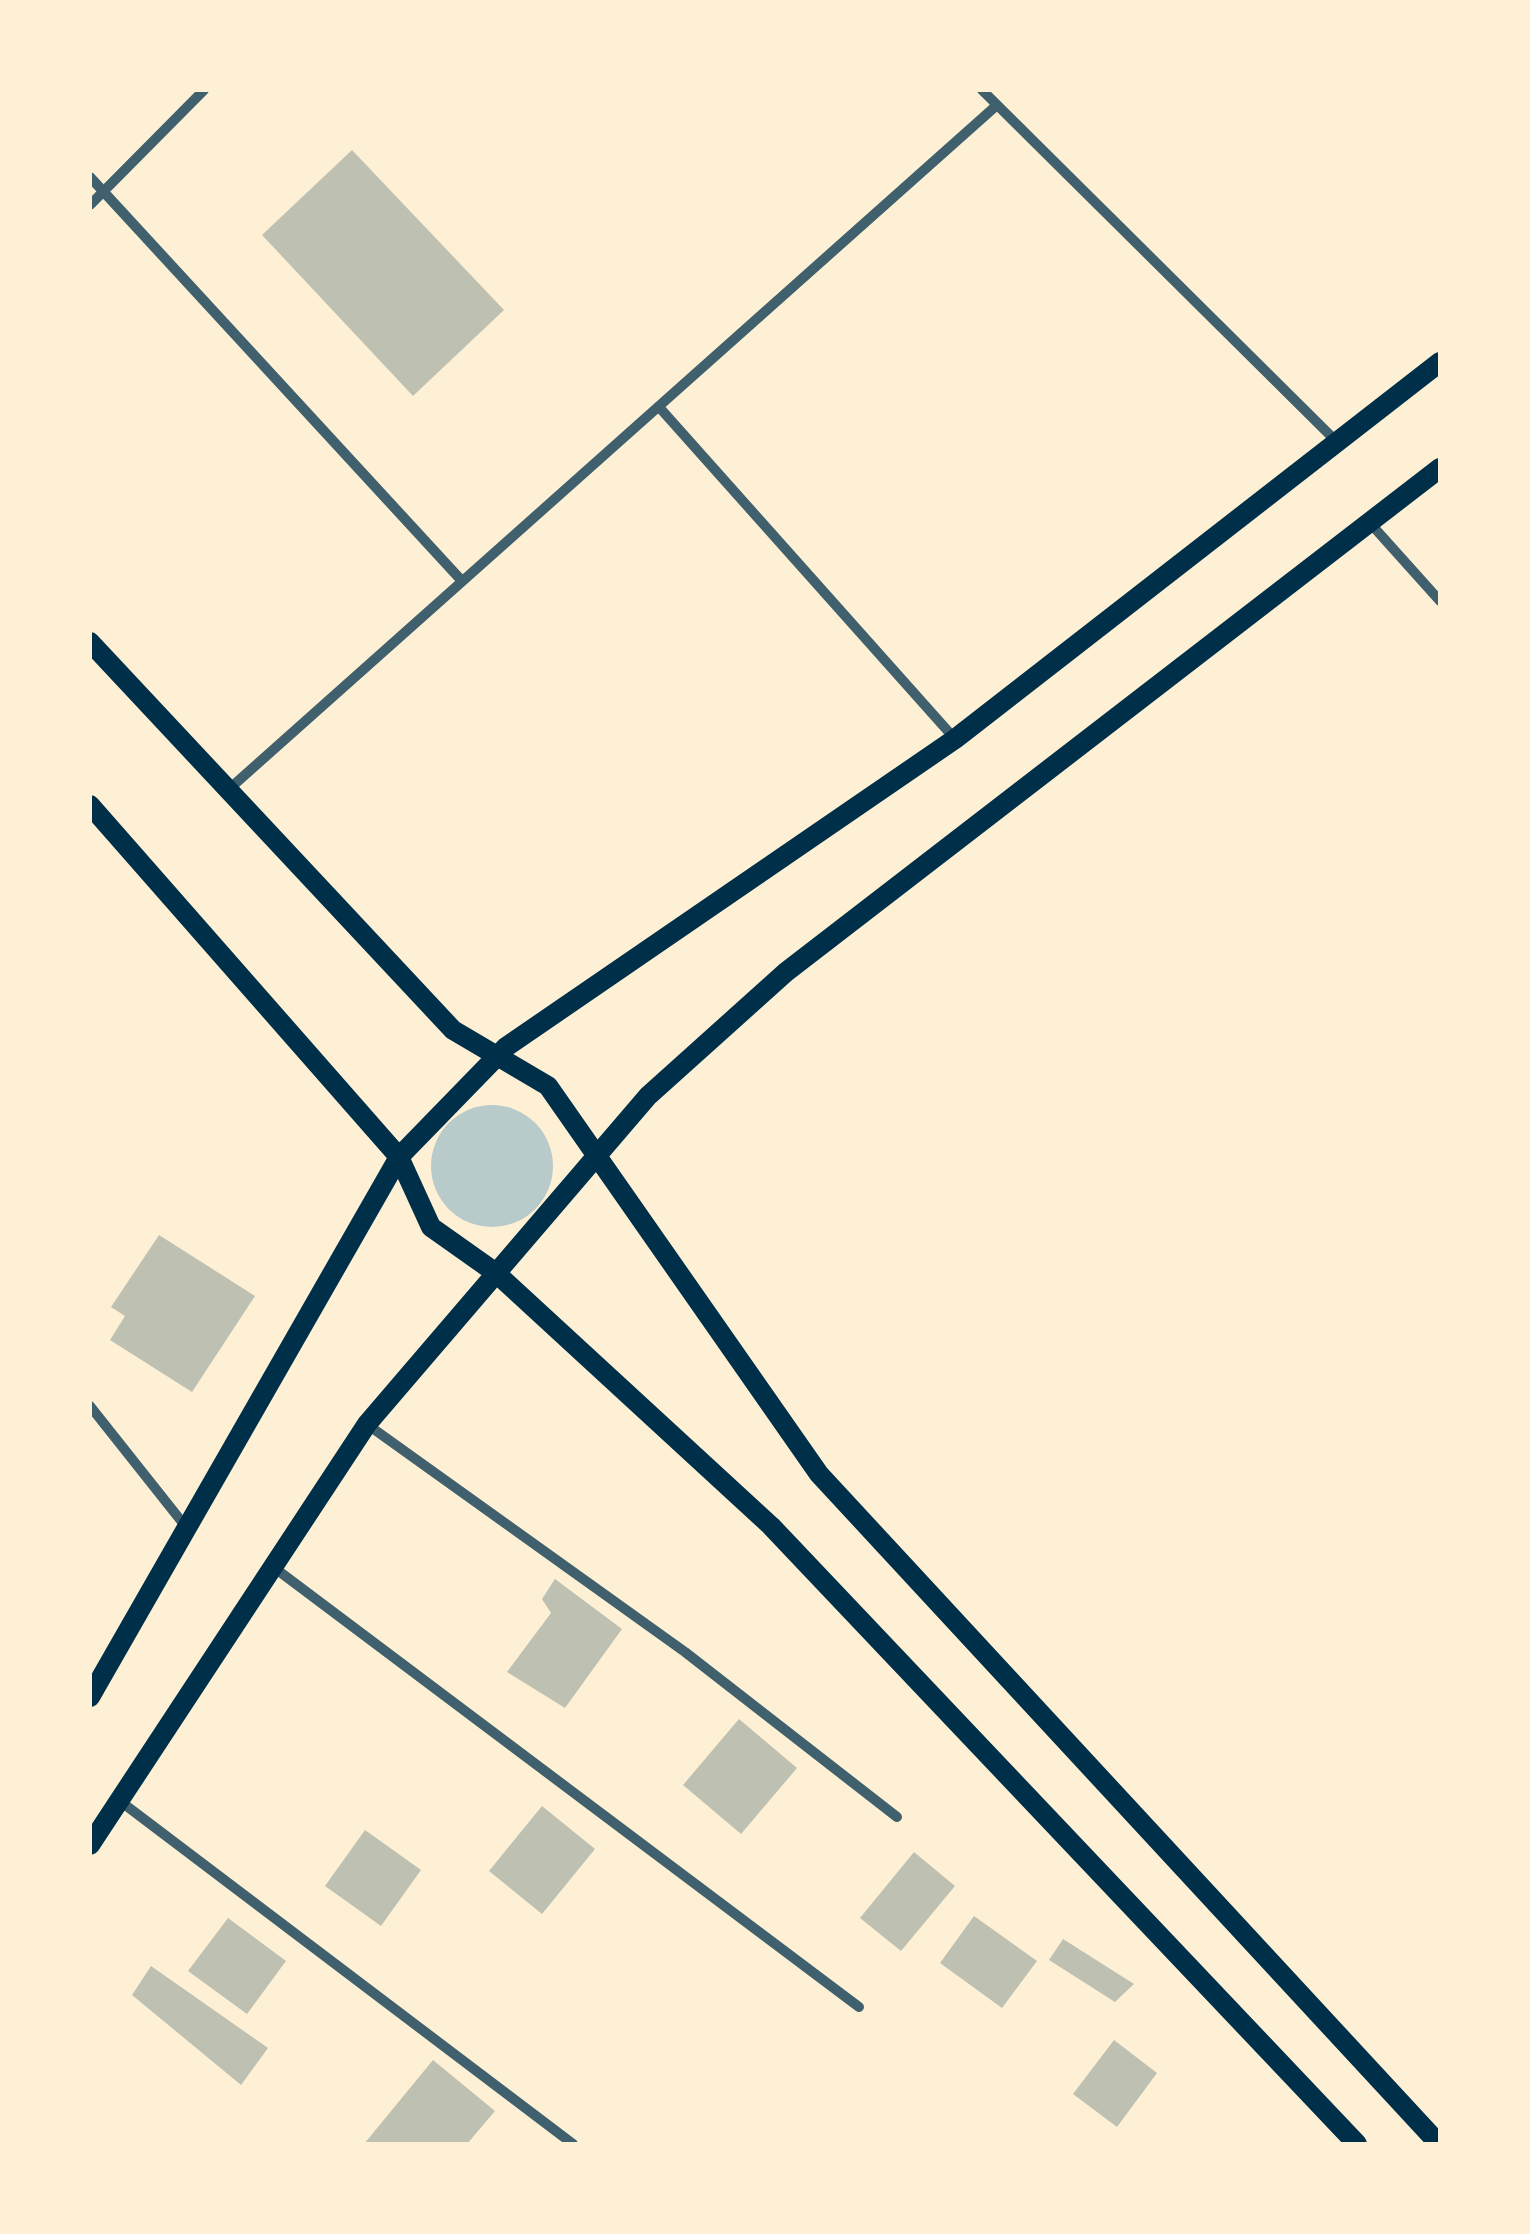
<!DOCTYPE html>
<html>
<head>
<meta charset="utf-8">
<style>
	body { margin:0 }
	#map { position:relative; width:1530px; height:2234px; overflow:hidden; background:#fdf0d5; font-family:"Open Sans",sans-serif }
	canvas { display:block }
	.frame { position:absolute; inset:0; border:92px solid #fdf0d5; pointer-events:none }
</style>
</head>
<body>
<div id="map">
<canvas width="1530" height="2234"></canvas>
<div class="frame"></div>
</div>
<script>
const ctx = document.querySelector('canvas').getContext('2d');
ctx.lineJoin = 'round';
function fill(path, color) { ctx.fillStyle = color; ctx.fill(path, 'evenodd'); }
const poly = rows => new Path2D(rows.map(r => 'M' + r).join(''));
function strokePath(path, color, width, dash) { ctx.strokeStyle = color; ctx.lineWidth = width; ctx.lineCap = dash ? 'butt' : 'round'; ctx.setLineDash(dash || []); ctx.stroke(path); }
fill(poly([
	'431 1166a61 61 0 1 1 122 0a61 61 0 1 1-122 0Z'
]), '#b9caca');
fill(poly([
	[352,150,504,310,413,396,262,235],
	[159,1235,255,1296,192,1392,110,1340,125,1316,111,1307],
	[555,1579,622,1629,565,1708,507,1672,551,1613,542,1599],
	[739,1719,797,1768,741,1834,683,1785],
	[542,1806,595,1849,542,1914,489,1871],
	[365,1830,421,1870,381,1926,325,1886],
	[914,1852,955,1886,901,1951,860,1918],
	[974,1916,1037,1961,1002,2008,940,1963],
	[228,1918,286,1961,247,2014,188,1971],
	[1063,1939,1134,1984,1115,2002,1049,1960],
	[151,1966,268,2048,241,2085,132,1995],
	[1114,2040,1157,2073,1117,2127,1073,2094],
	[433,2060,495,2111,467,2144,364,2144]
]), '#bec0b2');
strokePath(poly([
	[982,90,1337,442],
	[90,177,462,581],
	[90,205,204,90],
	[659,407,955,739],
	[1370,523,1440,601],
	[228,790,997,105],
	[90,1406,186,1527],
	[368,1425,685,1652,897,1817],
	[272,1566,859,2007],
	[120,1801,573,2144]
]), '#3f606c', 10);
strokePath(poly([
	[90,642,453,1030,548,1086,819,1474,1439,2144],
	[90,805,399,1157,431,1227,496,1273,771,1526,1357,2144],
	[90,1697,399,1157,506,1047,955,739,1440,362],
	[90,1845,367,1424,648,1096,786,972,1440,468]
]), '#003049', 20);
</script>
</body>
</html>
